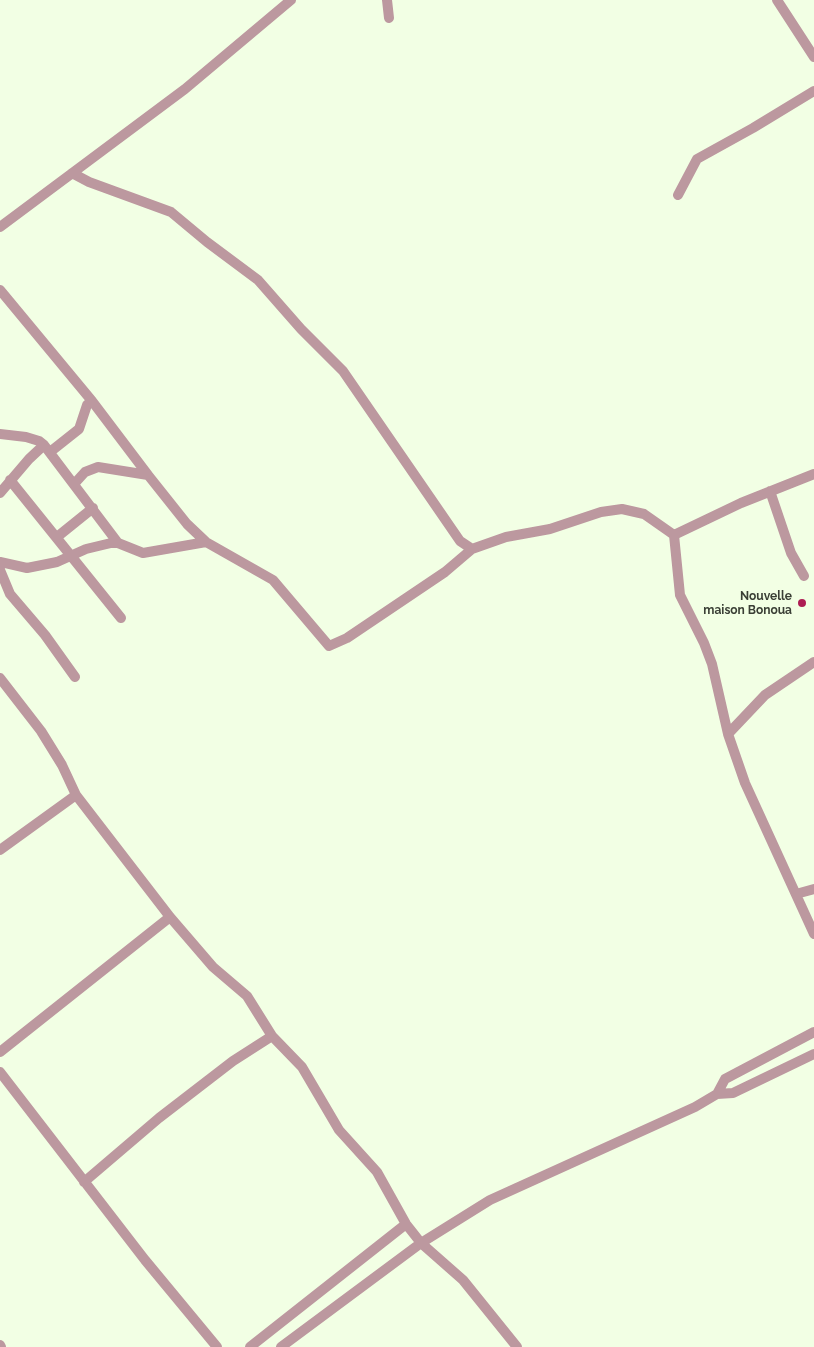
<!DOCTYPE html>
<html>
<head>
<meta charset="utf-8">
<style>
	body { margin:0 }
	canvas { display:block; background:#f2ffe4 }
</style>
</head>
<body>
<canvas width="814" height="1347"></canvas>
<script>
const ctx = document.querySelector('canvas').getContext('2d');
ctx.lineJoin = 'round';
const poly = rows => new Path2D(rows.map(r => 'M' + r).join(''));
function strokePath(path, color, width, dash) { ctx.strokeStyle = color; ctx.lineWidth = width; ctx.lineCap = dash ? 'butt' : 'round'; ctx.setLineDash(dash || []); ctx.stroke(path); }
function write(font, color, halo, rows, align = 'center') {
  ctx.font = font + ' Raleway,sans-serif'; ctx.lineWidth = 4; ctx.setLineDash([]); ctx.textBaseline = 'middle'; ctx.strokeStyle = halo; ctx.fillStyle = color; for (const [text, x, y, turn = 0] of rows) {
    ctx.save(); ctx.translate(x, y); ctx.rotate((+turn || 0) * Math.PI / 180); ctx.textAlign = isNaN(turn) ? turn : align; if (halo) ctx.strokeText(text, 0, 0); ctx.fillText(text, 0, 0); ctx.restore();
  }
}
strokePath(poly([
	[387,0,389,18],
	[777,0,814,57],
	[72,173,89,182,171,212,207,242,258,280,301,329,343,371,460,541,472,549],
	[678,195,697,159,753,128,814,91],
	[0,227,185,89,291,0],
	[0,290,92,401],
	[0,434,26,437,39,441,44,445,118,543],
	[50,452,79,429,87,405,92,401,148,475],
	[814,474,741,503,674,535,680,595,704,643,712,664,728,734,745,783,814,934],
	[10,480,121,618],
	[75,483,85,472,98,467,148,475,187,524,206,542,273,580,329,646,347,638,445,572,472,549,506,537,550,529,601,512,622,509,644,514,674,535],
	[770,491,791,553,804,576],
	[0,493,29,459,44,445],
	[57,537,93,508],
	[0,562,27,568,57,562,86,549,111,543,118,543,143,553,206,542],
	[0,570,10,594,45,635,75,677],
	[0,678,41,731,62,765,76,795,170,917,213,967,247,996,272,1036,302,1067,339,1130,377,1172,406,1224,421,1243,463,1280,517,1347],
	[728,734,765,695,814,662],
	[0,850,76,795],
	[796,894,814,889],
	[0,1052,170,917],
	[0,1072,145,1260,217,1347],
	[717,1094,725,1079,814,1032],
	[84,1182,159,1118,233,1061,272,1036],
	[250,1347,406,1224],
	[281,1347,421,1243,490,1200,695,1107,717,1094,733,1093,814,1054]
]), '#bc989f', 10);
strokePath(poly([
	[0,1345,1,1347]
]), '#bc989f', 10);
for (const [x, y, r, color] of [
	[802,603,5,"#ad1d53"]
]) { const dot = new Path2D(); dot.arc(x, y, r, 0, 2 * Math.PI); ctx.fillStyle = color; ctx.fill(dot); strokePath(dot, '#f2ffe4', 2); }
write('bold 12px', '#3a3f35', '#f2ffe4', [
	["Nouvelle",792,596],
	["maison Bonoua",792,610]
], 'right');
</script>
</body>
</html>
